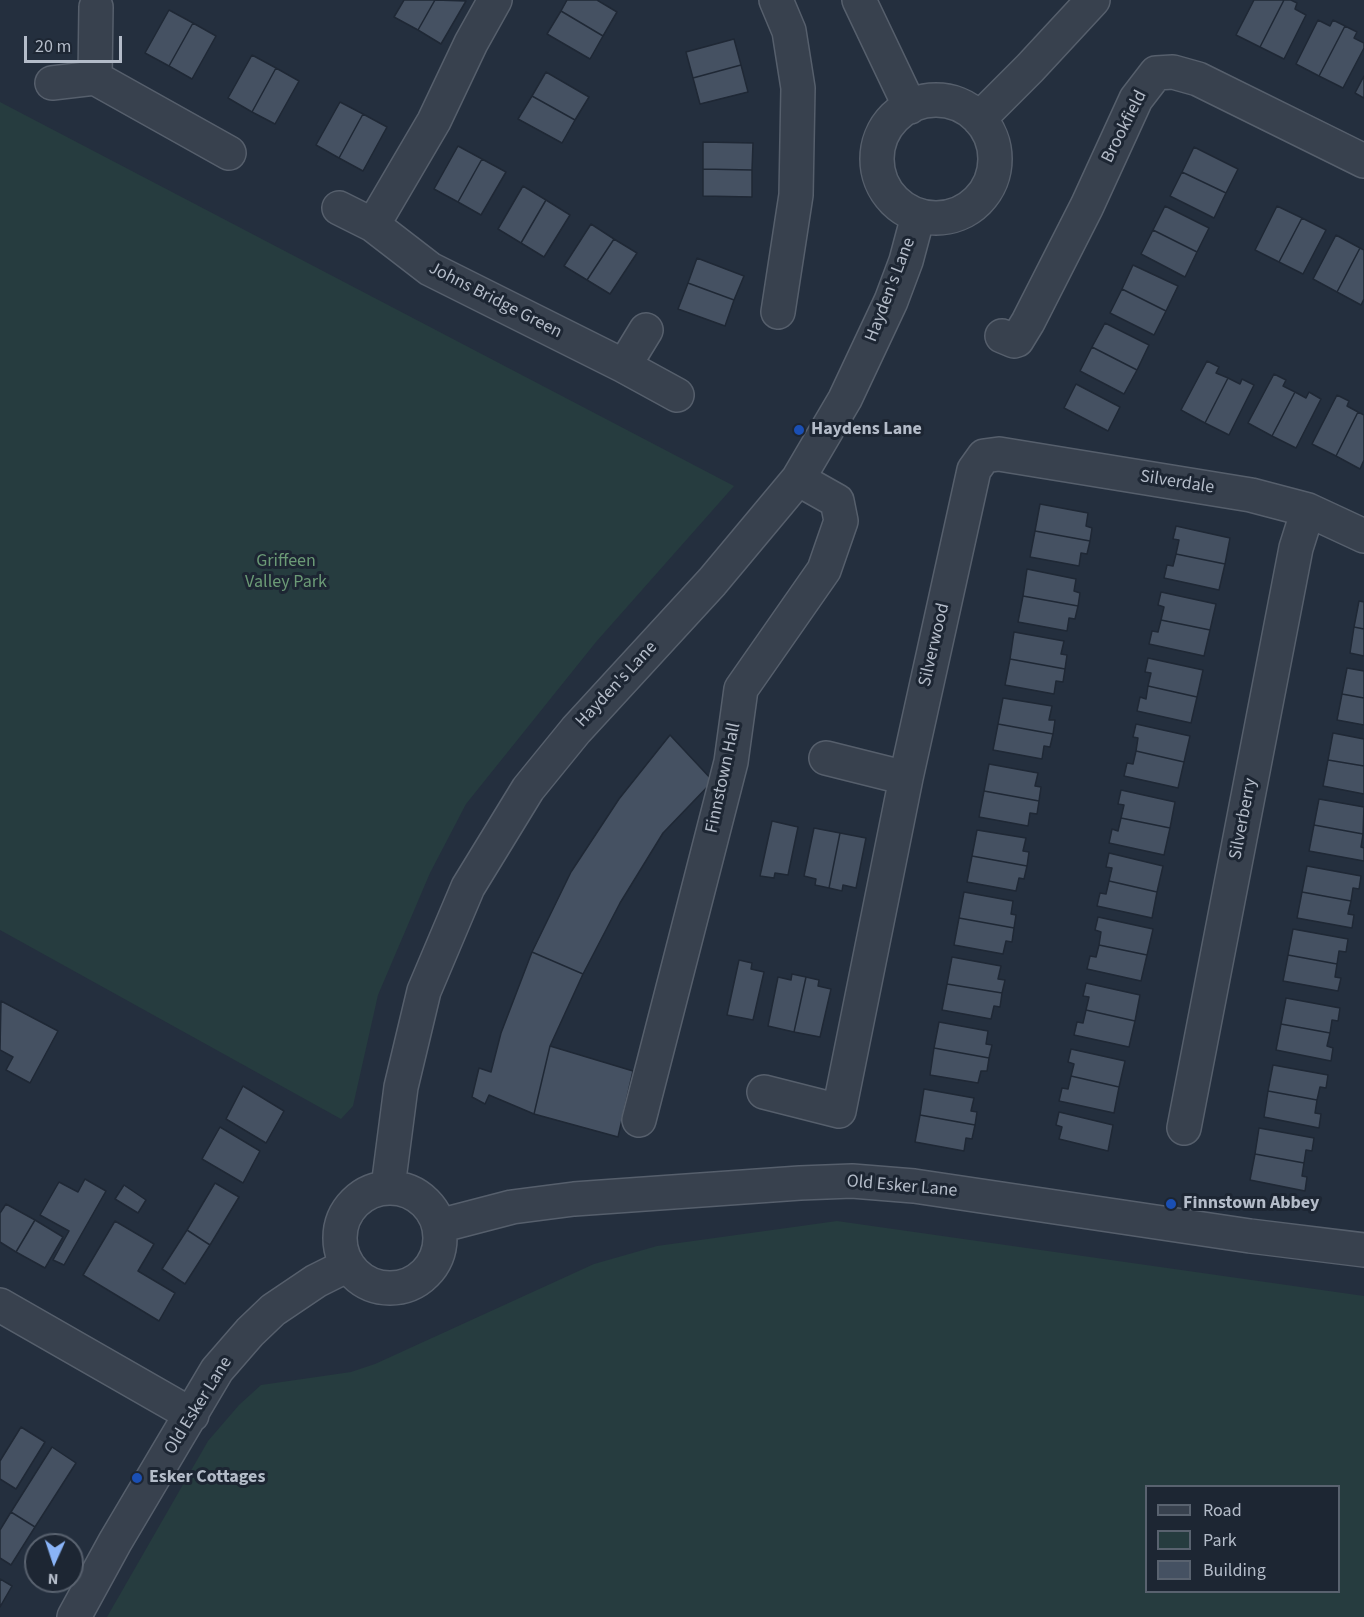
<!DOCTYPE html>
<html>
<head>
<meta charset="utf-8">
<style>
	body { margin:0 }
	#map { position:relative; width:1364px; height:1617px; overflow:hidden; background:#242f3e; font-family:"Source Sans 3",sans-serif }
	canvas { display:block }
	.legend { position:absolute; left:1145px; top:1485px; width:195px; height:108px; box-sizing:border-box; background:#1d2633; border:2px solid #59626f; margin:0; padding:8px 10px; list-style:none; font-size:18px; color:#b4bcc9 }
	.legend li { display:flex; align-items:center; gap:12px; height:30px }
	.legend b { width:30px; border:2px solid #59626f }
	.north { position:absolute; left:24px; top:1533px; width:60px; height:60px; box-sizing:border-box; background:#1d2633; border:2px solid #59626f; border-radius:50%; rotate:183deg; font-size:16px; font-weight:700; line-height:24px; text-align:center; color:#b4bcc9 }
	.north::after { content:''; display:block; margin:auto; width:21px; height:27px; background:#8ab4f8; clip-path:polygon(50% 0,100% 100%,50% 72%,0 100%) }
	.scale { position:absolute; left:24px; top:36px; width:98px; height:27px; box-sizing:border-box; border:3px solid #b4bcc9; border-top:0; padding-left:8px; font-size:18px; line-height:21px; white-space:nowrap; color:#b4bcc9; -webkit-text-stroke:4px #1d2633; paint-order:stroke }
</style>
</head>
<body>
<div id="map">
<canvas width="1364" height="1617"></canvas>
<ul class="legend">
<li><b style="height:8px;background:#38414e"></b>Road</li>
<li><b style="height:16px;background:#263c3f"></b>Park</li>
<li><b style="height:16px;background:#455162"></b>Building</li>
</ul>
<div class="north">N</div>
<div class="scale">20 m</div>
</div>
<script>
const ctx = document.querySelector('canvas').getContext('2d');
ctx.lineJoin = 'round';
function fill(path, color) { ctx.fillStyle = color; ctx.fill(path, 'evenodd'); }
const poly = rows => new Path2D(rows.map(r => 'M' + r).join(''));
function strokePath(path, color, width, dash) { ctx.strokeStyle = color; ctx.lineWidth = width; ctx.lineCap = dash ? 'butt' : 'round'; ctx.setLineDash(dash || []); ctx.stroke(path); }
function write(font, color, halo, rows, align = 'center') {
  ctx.font = font + ' "Source Sans 3",sans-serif'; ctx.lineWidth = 6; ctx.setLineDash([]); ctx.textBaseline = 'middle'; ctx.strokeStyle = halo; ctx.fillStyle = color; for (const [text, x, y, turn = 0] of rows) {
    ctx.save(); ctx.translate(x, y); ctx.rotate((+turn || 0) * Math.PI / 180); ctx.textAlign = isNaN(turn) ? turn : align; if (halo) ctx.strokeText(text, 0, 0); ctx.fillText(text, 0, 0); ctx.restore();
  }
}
fill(poly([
	[0,102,734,486,596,642,466,804,430,873,378,995,353,1106,341,1119,0,930],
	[837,1221,1364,1296,1364,1617,107,1617,208,1441,239,1405,261,1385,351,1372,375,1364,594,1264,657,1246],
	[1338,1486,1338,1592,1146,1592,1146,1486]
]), '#263c3f');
const building = poly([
	[404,0,435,0,418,30,394,17,404,0],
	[435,0,466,1,441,44,418,30,435,0],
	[567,0,597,0,617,12,603,36,561,11,567,0],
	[1254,0,1284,0,1260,47,1236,35,1254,0],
	[1284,0,1291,0,1297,3,1295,9,1306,15,1284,59,1260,47,1284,0],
	[169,10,193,23,169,66,145,53,169,10],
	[561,11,603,36,590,59,547,34,561,11],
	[1318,20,1330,26,1333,20,1345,26,1319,76,1296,64,1318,20],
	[193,23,216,36,192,79,169,66,193,23],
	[1345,26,1357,32,1354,38,1364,43,1364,48,1343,88,1319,76,1345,26],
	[734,39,741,65,693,78,686,52,734,39],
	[252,55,276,68,252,112,228,98,252,55],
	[741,65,748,92,700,104,693,78,741,65],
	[276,68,299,81,275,124,252,112,276,68],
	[546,72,589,97,575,120,532,96,546,72],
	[1364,76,1364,98,1355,93,1364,76],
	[532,96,575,120,562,143,518,119,532,96],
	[340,102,363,114,339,158,316,145,340,102],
	[363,114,387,127,363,171,339,158,363,114],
	[703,142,753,143,752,170,703,169,703,142],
	[458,146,482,159,458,202,434,189,458,146],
	[1194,147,1238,169,1226,193,1182,172,1194,147],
	[482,159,506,172,481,215,458,202,482,159],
	[703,169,752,170,752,197,703,196,703,169],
	[1182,172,1226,193,1214,218,1170,196,1182,172],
	[523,186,546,200,521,243,498,229,523,186],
	[546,200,570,215,544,257,521,243,546,200],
	[1165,206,1209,228,1197,252,1153,230,1165,206],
	[1277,206,1302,218,1279,262,1255,250,1277,206],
	[1302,218,1326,230,1303,274,1279,262,1302,218],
	[591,224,614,239,587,280,564,266,591,224],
	[1153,230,1197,252,1185,277,1141,254,1153,230],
	[1336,235,1360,248,1337,292,1313,279,1336,235],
	[614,239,637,253,610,294,587,280,614,239],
	[1360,248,1364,250,1364,299,1361,305,1337,292,1360,248],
	[697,258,744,276,734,300,688,283,697,258],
	[1133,265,1178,286,1166,311,1122,289,1133,265],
	[688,283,734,300,725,326,678,309,688,283],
	[1122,289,1166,311,1154,335,1110,313,1122,289],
	[1105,323,1149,345,1137,370,1092,347,1105,323],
	[1092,347,1137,370,1124,394,1080,371,1092,347],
	[1207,361,1219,367,1216,373,1228,378,1205,423,1181,410,1207,361],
	[1274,374,1286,380,1283,386,1295,392,1272,436,1248,423,1274,374],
	[1228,378,1240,384,1242,379,1254,385,1229,435,1205,423,1228,378],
	[1076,384,1120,407,1108,431,1064,408,1076,384],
	[1295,392,1306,398,1309,392,1321,399,1296,448,1272,436,1295,392],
	[1337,395,1349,401,1347,406,1358,412,1336,456,1312,444,1337,395],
	[1358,412,1364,415,1364,460,1360,469,1336,456,1358,412],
	[1040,504,1088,513,1086,526,1092,528,1090,541,1035,531,1040,504],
	[1176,526,1230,538,1225,564,1176,554,1179,540,1173,539,1176,526],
	[1035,531,1090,541,1087,554,1081,553,1079,566,1030,557,1035,531],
	[1176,554,1225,564,1219,590,1164,578,1167,565,1173,566,1176,554],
	[1027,569,1076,579,1074,591,1080,593,1078,606,1023,596,1027,569],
	[1161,592,1216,604,1210,630,1161,620,1164,607,1158,605,1161,592],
	[1023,596,1078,606,1075,619,1069,618,1067,631,1018,622,1023,596],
	[1359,601,1364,602,1364,629,1354,627,1359,601],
	[1161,620,1210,630,1204,656,1149,644,1152,631,1158,632,1161,620],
	[1354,627,1364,629,1364,656,1350,653,1354,627],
	[1014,632,1064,641,1061,654,1067,655,1065,669,1010,659,1014,632],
	[1148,658,1203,670,1197,697,1148,686,1151,673,1145,672,1148,658],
	[1010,659,1065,669,1063,682,1056,681,1054,694,1005,685,1010,659],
	[1347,668,1364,671,1364,698,1342,694,1347,668],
	[1148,686,1197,697,1191,723,1137,711,1140,697,1146,699,1148,686],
	[1342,694,1364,698,1364,725,1337,720,1342,694],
	[1003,698,1052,706,1049,720,1055,720,1053,734,998,724,1003,698],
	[998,724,1053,734,1050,747,1044,746,1042,759,993,750,998,724],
	[1136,724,1190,736,1184,762,1136,751,1138,738,1133,737,1136,724],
	[1333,733,1364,739,1364,766,1328,760,1333,733],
	[670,735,713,781,663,833,620,903,583,974,532,952,571,872,619,799,670,735],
	[1136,751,1184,762,1178,788,1124,776,1127,763,1133,764,1136,751],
	[1328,760,1364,766,1364,794,1323,786,1328,760],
	[989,764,1038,773,1035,786,1041,787,1039,801,984,791,989,764],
	[1121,790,1175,802,1170,828,1121,818,1124,805,1118,804,1121,790],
	[984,791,1039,801,1037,814,1030,813,1028,826,979,817,984,791],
	[1319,799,1364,807,1363,834,1314,825,1319,799],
	[1121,818,1170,828,1164,855,1109,843,1112,829,1118,831,1121,818],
	[772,821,798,827,788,875,775,873,774,878,760,876,772,821],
	[1314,825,1363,834,1361,847,1364,848,1364,861,1309,851,1314,825],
	[814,828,840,833,829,888,815,885,816,879,804,876,814,828],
	[977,830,1026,838,1023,851,1029,852,1027,866,972,856,977,830],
	[840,833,866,838,856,888,843,885,842,891,829,888,840,833],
	[1109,853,1163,866,1157,892,1109,881,1112,868,1106,867,1109,853],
	[972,856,1027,866,1024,879,1019,878,1016,891,967,882,972,856],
	[1307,866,1361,876,1359,889,1353,888,1351,901,1302,892,1307,866],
	[1109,881,1157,892,1152,918,1097,906,1100,893,1106,894,1109,881],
	[964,892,1013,901,1011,914,1016,915,1014,928,959,918,964,892],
	[1302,892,1351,901,1348,914,1354,915,1352,928,1297,918,1302,892],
	[1098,917,1153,929,1147,955,1099,945,1101,932,1095,930,1098,917],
	[959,918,1014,928,1012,942,1006,941,1003,954,954,945,959,918],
	[1293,929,1348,939,1346,952,1339,951,1337,964,1288,955,1293,929],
	[1099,945,1147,955,1141,981,1087,969,1090,956,1096,957,1099,945],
	[532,952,583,974,550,1046,534,1114,489,1095,485,1104,472,1097,479,1068,491,1072,501,1033,532,952],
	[1288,955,1337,964,1335,977,1341,978,1338,991,1283,981,1288,955],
	[952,957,1001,966,998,979,1005,980,1002,993,947,984,952,957],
	[739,960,752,963,751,969,764,972,753,1020,727,1015,739,960],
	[792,974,806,977,794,1032,768,1026,778,977,791,980,792,974],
	[806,977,819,980,818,986,831,989,820,1037,794,1032,806,977],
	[1086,983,1140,995,1135,1021,1086,1010,1089,997,1083,996,1086,983],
	[947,984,1002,993,1000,1007,994,1006,991,1019,942,1010,947,984],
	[1286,998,1340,1008,1338,1021,1332,1020,1330,1033,1281,1024,1286,998],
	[1,1001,58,1031,30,1083,6,1070,13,1057,0,1050,1,1001],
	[1086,1010,1135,1021,1129,1047,1074,1035,1077,1022,1083,1023,1086,1010],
	[939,1022,988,1031,986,1044,992,1045,989,1058,934,1048,939,1022],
	[1281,1024,1330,1033,1327,1046,1333,1048,1331,1061,1276,1050,1281,1024],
	[550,1046,633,1071,618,1137,534,1114,550,1046],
	[934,1048,989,1058,987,1071,981,1071,978,1083,930,1075,934,1048],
	[1071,1049,1125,1061,1119,1087,1071,1076,1074,1064,1068,1062,1071,1049],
	[1273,1065,1328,1075,1326,1088,1320,1087,1317,1100,1268,1091,1273,1065],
	[1071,1076,1119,1087,1114,1113,1059,1101,1062,1088,1068,1089,1071,1076],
	[243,1086,284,1111,266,1143,226,1119,243,1086],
	[924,1089,974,1098,971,1111,977,1112,975,1125,920,1115,924,1089],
	[1268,1091,1317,1100,1315,1113,1321,1114,1319,1128,1264,1117,1268,1091],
	[1059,1112,1113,1125,1108,1151,1059,1139,1062,1127,1056,1125,1059,1112],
	[920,1115,975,1125,972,1139,966,1138,964,1151,915,1142,920,1115],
	[220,1127,260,1151,243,1183,202,1159,220,1127],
	[1259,1128,1314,1138,1312,1151,1306,1150,1304,1163,1255,1154,1259,1128],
	[1255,1154,1304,1163,1302,1176,1307,1177,1305,1191,1250,1180,1255,1154],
	[85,1179,106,1191,64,1265,53,1260,69,1231,40,1215,59,1182,78,1192,85,1179],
	[215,1183,239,1197,210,1245,187,1230,215,1183],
	[124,1185,146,1200,138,1213,115,1199,124,1185],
	[6,1204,35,1220,16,1252,0,1242,0,1213,6,1204],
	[35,1220,63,1237,45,1268,16,1252,35,1220],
	[115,1221,154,1244,138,1271,175,1293,159,1321,83,1275,115,1221],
	[187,1230,210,1245,185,1284,162,1269,187,1230],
	[21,1427,45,1442,16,1489,0,1479,0,1461,21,1427],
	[52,1447,76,1463,35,1527,11,1512,52,1447],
	[11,1512,35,1527,11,1565,0,1558,0,1530,11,1512],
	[0,1579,12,1586,0,1607,0,1579]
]);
fill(building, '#455162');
strokePath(building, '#1f2835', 1.5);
const minor = poly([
	[495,0,471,43,434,121,373,225,430,269,624,366,677,395],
	[776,0,789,31,798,88,796,195,778,312],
	[859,0,910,107],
	[96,7,95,78,229,153],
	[52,83,95,78],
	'877 159a59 59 0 1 1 118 0a59 59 0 1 1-118 0Z',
	[979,119,1030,68,1093,0],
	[339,208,373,225],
	[1002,336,1014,341,1017,340,1028,322,1087,206,1136,99,1156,73,1173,72,1198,79,1364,161],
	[624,366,646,330],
	[826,758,906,778],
	[764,1092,839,1111,906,778,974,470,984,456,999,454,1251,495,1308,510,1364,536],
	[639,1120,731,762,741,689,824,570,841,521,837,501,798,479],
	[1184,1128,1296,548,1308,510],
	[388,1187,401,1087,424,991,468,887,528,789,576,730,712,582,798,479,845,399,891,301,906,261,918,216],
	'340 1238a50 50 0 1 1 100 0a50 50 0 1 1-100 0Z',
	[439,1226,512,1207,574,1199,800,1183,852,1181,914,1186,1250,1236,1364,1250],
	[0,1305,192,1415],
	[74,1617,115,1542,217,1370,250,1332,273,1310,316,1281,348,1265]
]);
strokePath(minor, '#565f6c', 36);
strokePath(minor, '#38414e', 33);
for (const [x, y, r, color] of [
	[799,430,6,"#1a4fb4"],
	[1171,1204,6,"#1a4fb4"],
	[137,1478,6,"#1a4fb4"]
]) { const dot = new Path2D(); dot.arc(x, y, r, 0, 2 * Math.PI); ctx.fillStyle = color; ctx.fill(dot); strokePath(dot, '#1d2633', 2); }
write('18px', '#b4bcc9', '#1d2633', [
	["Brookfield",1125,127,-63],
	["Hayden's Lane",891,290,-69],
	["Johns Bridge Green",495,301,27],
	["Silverdale",1177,483,9],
	["Silverwood",935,645,-77],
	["Hayden's Lane",617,685,-47],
	["Finnstown Hall",724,778,-78],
	["Silverberry",1244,819,-79],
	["Old Esker Lane",902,1187,5],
	["Old Esker Lane",199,1406,-58]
]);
write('bold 18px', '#b4bcc9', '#1d2633', [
	["Haydens Lane",811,430],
	["Finnstown Abbey",1183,1204],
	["Esker Cottages",149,1478]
], 'left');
write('18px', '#6b9a76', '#1d2633', [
	["Griffeen",286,562],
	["Valley Park",286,583]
]);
</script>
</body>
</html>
